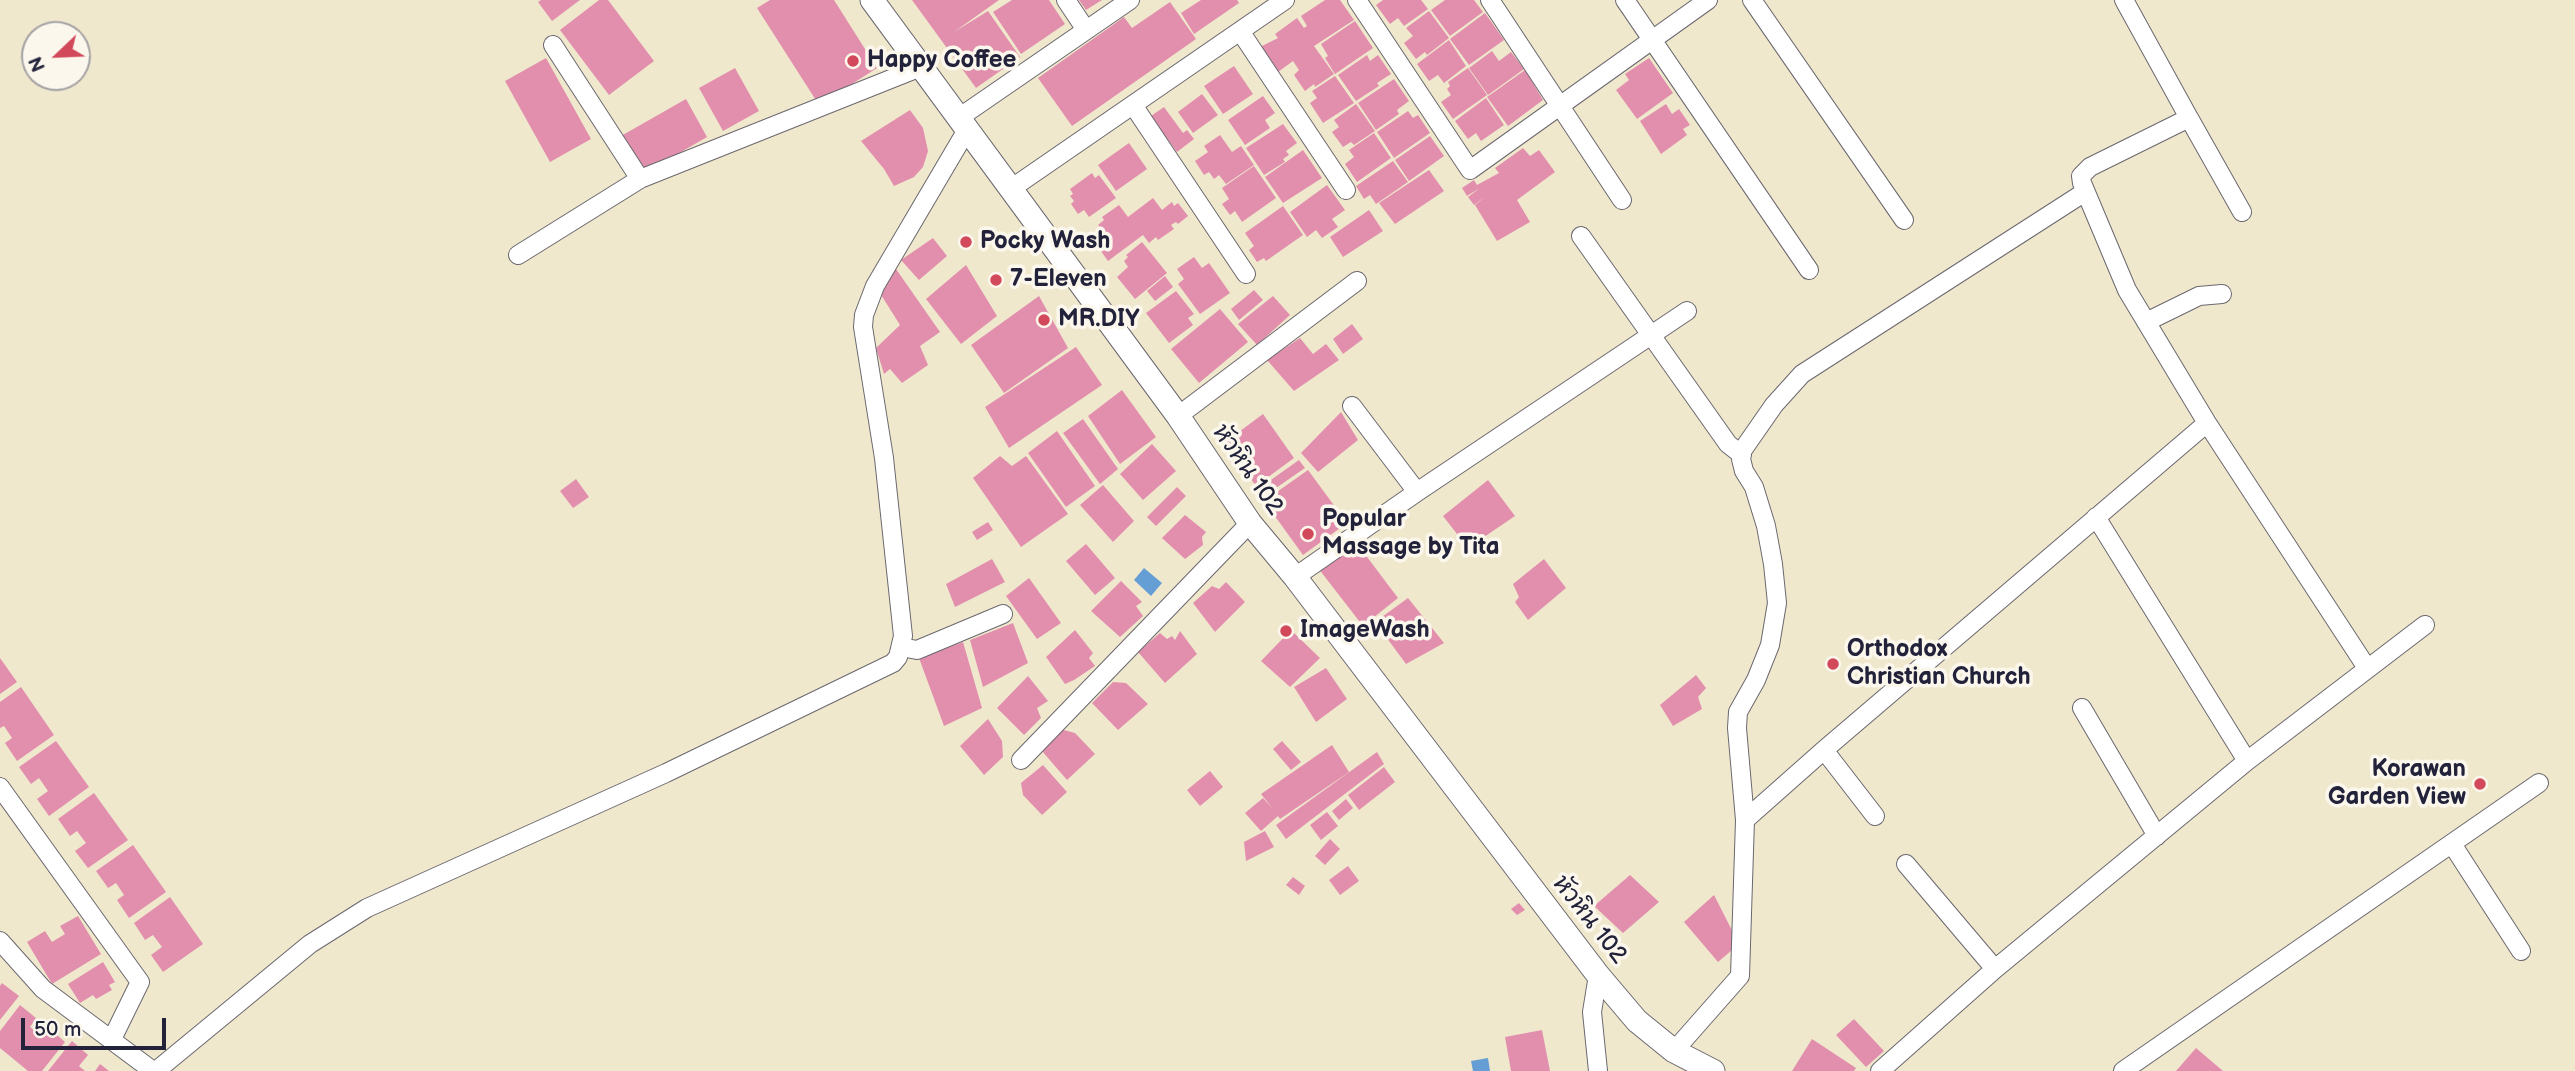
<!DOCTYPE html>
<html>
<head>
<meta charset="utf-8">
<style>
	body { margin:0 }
	#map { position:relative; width:2575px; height:1071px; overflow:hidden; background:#f0e8cd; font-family:"Balsamiq Sans",sans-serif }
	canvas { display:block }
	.north { position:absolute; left:21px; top:21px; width:70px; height:70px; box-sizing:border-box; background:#fbf7ec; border:2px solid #a4a2a5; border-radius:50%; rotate:247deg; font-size:19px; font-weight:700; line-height:28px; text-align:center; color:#22223b }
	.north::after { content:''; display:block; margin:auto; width:24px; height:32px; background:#d1495b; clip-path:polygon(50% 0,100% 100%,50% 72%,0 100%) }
	.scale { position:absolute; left:21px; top:1018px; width:145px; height:32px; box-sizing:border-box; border:4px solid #22223b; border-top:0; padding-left:9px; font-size:21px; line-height:24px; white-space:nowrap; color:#22223b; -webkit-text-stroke:5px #fbf7ec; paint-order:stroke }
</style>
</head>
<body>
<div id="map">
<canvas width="2575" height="1071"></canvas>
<div class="north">N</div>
<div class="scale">50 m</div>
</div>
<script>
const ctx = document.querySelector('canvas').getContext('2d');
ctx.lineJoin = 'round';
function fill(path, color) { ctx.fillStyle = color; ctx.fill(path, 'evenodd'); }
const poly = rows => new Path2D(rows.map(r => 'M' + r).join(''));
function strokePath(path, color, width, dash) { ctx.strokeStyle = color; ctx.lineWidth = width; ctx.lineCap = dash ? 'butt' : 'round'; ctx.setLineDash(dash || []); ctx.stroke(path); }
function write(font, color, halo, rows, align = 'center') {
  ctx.font = font + ' "Balsamiq Sans","Playpen Sans Thai",sans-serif'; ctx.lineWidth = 7; ctx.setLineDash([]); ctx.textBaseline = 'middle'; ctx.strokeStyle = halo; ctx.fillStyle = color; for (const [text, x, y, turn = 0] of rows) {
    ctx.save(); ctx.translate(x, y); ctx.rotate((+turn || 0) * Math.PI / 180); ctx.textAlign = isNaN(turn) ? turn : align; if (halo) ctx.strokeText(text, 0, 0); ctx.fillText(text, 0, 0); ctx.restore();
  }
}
fill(poly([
	[1144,568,1162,583,1151,596,1134,580],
	[1488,1058,1490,1071,1473,1071,1471,1061]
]), '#659ed4');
fill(poly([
	[541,0,580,0,552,21,538,2],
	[599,0,608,0,654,61,609,95,560,30],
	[770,0,834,0,877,68,819,105,757,8],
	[912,0,999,0,954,32,988,11,1020,57,976,88],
	[1012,0,1049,0,1065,24,1021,54,993,12],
	[1079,0,1102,0,1086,10],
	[1201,0,1237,0,1239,3,1194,34,1181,13],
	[1325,0,1340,0,1354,20,1314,46,1334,74,1315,87,1314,84,1305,91,1294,75,1299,70,1293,61,1278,72,1260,47,1278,38,1275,34,1297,18,1304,28,1307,26,1301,16],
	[1383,0,1421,0,1428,9,1404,26,1398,18,1390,24,1376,5],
	[1445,0,1474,0,1483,12,1450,36,1431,10],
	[1170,2,1196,39,1072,126,1038,78,1124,17,1132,28],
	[1429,11,1449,38,1427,55,1425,52,1416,59,1404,43,1413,36,1406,28],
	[1485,13,1504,40,1469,65,1450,39],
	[1355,21,1373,48,1335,74,1325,58,1328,56,1321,44],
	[1449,40,1466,66,1444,83,1438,75,1429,81,1417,64],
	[1492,51,1499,61,1511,52,1524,69,1488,95,1469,68],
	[1367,55,1370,61,1378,55,1391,74,1377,83,1379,86,1356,101,1338,75],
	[546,58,591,139,550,162,505,81],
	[1649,58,1673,93,1637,119,1616,90,1629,80,1625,74],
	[1234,66,1253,94,1223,114,1204,86],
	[735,68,759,111,723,131,699,88],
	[1468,68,1487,95,1453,119,1441,102,1451,95,1447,89,1450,86,1448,82],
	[1525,70,1543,100,1508,126,1487,97],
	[1335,76,1354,103,1323,123,1310,103,1317,98,1312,91],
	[1394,79,1409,101,1397,110,1399,114,1376,130,1358,103],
	[1202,94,1218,115,1193,133,1178,112],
	[1263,96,1275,113,1265,120,1270,128,1245,145,1228,120],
	[1486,98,1504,125,1481,141,1476,133,1468,139,1455,121],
	[686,99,707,137,643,174,621,136],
	[1356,104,1375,131,1354,145,1351,142,1343,147,1332,132,1339,127,1334,120],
	[1666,104,1672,114,1679,109,1690,125,1683,129,1687,135,1661,154,1640,121],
	[1164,107,1183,133,1187,130,1194,139,1177,152,1151,116],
	[910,110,923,128,928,151,923,167,914,177,894,186,884,169,861,141],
	[1408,111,1413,118,1418,115,1430,133,1394,158,1377,132],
	[1283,124,1297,143,1286,151,1289,155,1283,159,1285,162,1264,175,1246,148],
	[1374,133,1391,158,1357,182,1345,164,1354,157,1349,150],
	[1220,135,1232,152,1241,146,1254,165,1226,184,1219,175,1214,179,1209,172,1204,175,1195,161,1208,152,1204,146],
	[1430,136,1444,156,1409,181,1395,160],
	[1129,143,1147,169,1116,191,1098,165],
	[1523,148,1530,156,1539,150,1555,172,1517,200,1530,222,1497,241,1475,205,1485,197,1474,205,1468,197,1480,188,1467,196,1462,188,1474,180,1477,185,1499,173,1495,168],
	[1303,150,1322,178,1283,203,1265,177],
	[1393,161,1408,182,1376,204,1370,195,1364,199,1356,186],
	[1254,166,1276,198,1242,222,1235,211,1230,215,1222,204,1229,199,1222,188],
	[1429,170,1444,191,1395,224,1379,203],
	[1092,173,1095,178,1099,175,1116,198,1089,217,1084,210,1078,214,1071,204,1074,201,1070,196,1073,194,1070,189],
	[1327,185,1345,210,1332,219,1338,227,1322,238,1316,230,1307,237,1290,212],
	[1153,198,1162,210,1172,202,1174,206,1178,203,1188,216,1178,224,1176,222,1171,225,1174,229,1158,240,1156,237,1149,243,1143,235,1108,261,1093,240,1104,232,1098,225,1104,220,1102,217,1119,205,1128,217],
	[1283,206,1303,235,1266,261,1264,258,1257,262,1249,250,1254,246,1245,233],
	[1369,210,1383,231,1343,257,1330,237],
	[933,238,947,256,919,280,901,260],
	[1142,242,1167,273,1135,299,1117,277,1128,267,1124,261,1128,257,1126,255],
	[1194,257,1202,268,1209,263,1230,293,1200,314,1178,284,1184,279,1177,269],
	[966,265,997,316,961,344,926,299],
	[896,269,940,332,920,346,928,365,902,383,890,369,884,374,876,348,900,325,878,290],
	[1165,276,1173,287,1155,301,1147,291],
	[1254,290,1263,300,1239,320,1231,309],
	[1176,291,1194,314,1188,318,1193,325,1169,343,1146,313],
	[1039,296,1068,348,1004,393,971,345],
	[1273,296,1290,315,1257,345,1238,324],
	[1220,309,1248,342,1199,383,1171,349],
	[1352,324,1363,339,1343,354,1333,339],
	[1300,338,1313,354,1326,344,1339,360,1294,391,1267,360],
	[1076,347,1102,385,1009,448,985,407],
	[1122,390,1156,437,1120,464,1088,416],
	[1341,412,1358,440,1318,472,1301,453],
	[1263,414,1294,458,1256,486,1224,443],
	[1083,419,1118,469,1100,484,1063,433],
	[1057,431,1095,486,1066,507,1028,453],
	[1152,444,1176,471,1143,500,1120,474],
	[1000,456,1012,466,1026,456,1068,514,1021,547,973,478],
	[1299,460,1305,468,1263,497,1258,489],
	[1308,470,1347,523,1303,555,1264,501],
	[576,479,589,497,573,508,560,491],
	[1488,480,1515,516,1468,548,1443,516],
	[1103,485,1134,521,1113,542,1080,505],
	[1177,487,1186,496,1156,526,1147,517],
	[1185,515,1206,532,1202,537,1203,545,1185,559,1162,538],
	[988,522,993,530,977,540,972,532],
	[1086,544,1115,578,1095,595,1066,561],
	[1358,545,1398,598,1363,626,1318,568],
	[992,559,1005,582,955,607,946,584],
	[1544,559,1566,588,1528,620,1515,602,1519,597,1513,584],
	[1029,578,1061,623,1037,639,1006,596],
	[1121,581,1142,602,1136,606,1143,616,1120,637,1091,611],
	[1226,582,1245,602,1215,632,1193,603,1212,586,1219,589],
	[1408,598,1444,643,1406,664,1375,622],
	[1013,623,1028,663,983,687,970,640],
	[1075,630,1093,653,1089,658,1095,666,1074,680,1065,684,1046,657],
	[1291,630,1320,658,1290,687,1261,661],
	[1180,631,1197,654,1165,683,1138,652,1160,633,1167,639,1172,636,1175,640],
	[963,642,982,708,944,726,919,658],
	[0,658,17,682,0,694],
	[1326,668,1347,699,1316,722,1294,687],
	[1696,675,1706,688,1698,697,1702,709,1673,726,1660,705],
	[1028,676,1048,701,1037,708,1041,718,1024,735,997,708],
	[1113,682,1126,683,1148,704,1118,730,1092,703],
	[21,687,54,735,17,761,5,743,12,738,4,726,0,728,0,702],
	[988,719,1002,741,1003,757,984,775,960,746],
	[1060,729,1075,733,1095,754,1067,780,1042,751],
	[56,741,89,787,49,816,37,799,48,791,39,778,31,784,19,767],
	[1282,741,1301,762,1291,770,1273,749],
	[1332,745,1349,772,1280,819,1278,816,1261,831,1245,813,1263,798,1273,809,1261,794],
	[1377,752,1384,764,1286,839,1276,825],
	[1043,765,1067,792,1042,815,1023,795,1021,783],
	[1384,767,1395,782,1359,810,1348,795],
	[1210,771,1223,787,1200,806,1187,790],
	[94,793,128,840,88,868,75,851,86,843,77,831,70,836,58,819],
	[1346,799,1353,808,1339,820,1332,811],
	[1327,812,1338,826,1321,840,1310,825],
	[1265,831,1274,847,1246,861,1244,842],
	[1330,839,1340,849,1325,865,1315,856],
	[133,845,166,892,129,918,117,900,124,895,116,883,108,888,96,871],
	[1348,866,1359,881,1340,895,1329,880],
	[1630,875,1659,902,1623,933,1594,906],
	[1293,877,1305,886,1299,895,1286,885],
	[1714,895,1739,944,1718,962,1684,922],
	[170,897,203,944,163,972,151,955,162,947,153,935,145,940,134,923],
	[1519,903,1525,910,1517,915,1511,909],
	[78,916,101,954,52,984,27,942,45,931,52,942,65,934,60,926],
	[103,962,115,982,109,985,112,990,96,999,93,995,80,1003,68,984],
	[2,983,19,996,0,1020,0,986],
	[20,1005,36,1018,30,1027,41,1035,48,1027,65,1042,42,1071,28,1071,0,1048,0,1031],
	[1854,1019,1884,1051,1866,1067,1836,1035],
	[1542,1030,1550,1071,1511,1071,1505,1037],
	[1812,1039,1856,1068,1854,1071,1792,1071],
	[72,1041,88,1055,79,1066,85,1071,48,1071],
	[2196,1048,2223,1071,2176,1071],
	[100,1064,109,1071,95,1071]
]), '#e28fae');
const minor = poly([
	[1066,0,1086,30],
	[1357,0,1470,170,1708,0],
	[1490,0,1622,200],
	[1625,0,1809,270],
	[1752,0,1904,220],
	[2124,0,2189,118,2090,167,2081,176,2082,183,2127,290,2207,423,2367,668],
	[1240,31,1346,190],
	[553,45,640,179],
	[1133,105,1246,274],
	[960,117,1130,0],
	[2189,118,2242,212],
	[1012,188,1285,0],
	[1581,236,1728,444,1742,455],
	[518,255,640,179,921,67],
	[2146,322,2199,296,2222,294],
	[1352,406,1417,492],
	[1178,416,1357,281],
	[2096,517,2247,761],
	[1295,577,1417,492,1687,311],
	[901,647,917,650,1003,614],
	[2082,708,2157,836],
	[1824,750,1875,816],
	[1021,760,1250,523],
	[0,787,140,982,112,1039],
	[1745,820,1824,750,2207,423],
	[2452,844,2521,951],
	[1906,864,1995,969],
	[0,941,43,989,153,1071],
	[1674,1051,1740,976,1745,820,1737,728,1738,712,1756,680,1770,645,1777,603,1773,564,1766,526,1754,487,1744,471,1741,459,1742,451,1774,405,1802,374,2085,192],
	[156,1071,310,944,367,908,666,773,893,663,898,657,903,636,884,458,863,327,864,315,875,286,968,128],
	[1598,1071,1592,1012,1598,975],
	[1880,1071,1995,969,2247,761,2425,625],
	[2123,1071,2539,783]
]);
const tertiary = poly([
	[872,0,1178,416,1250,523,1295,577,1598,975,1637,1021,1674,1051,1713,1071]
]);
strokePath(minor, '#6a676e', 20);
strokePath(tertiary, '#6a676e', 25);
strokePath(minor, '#fff', 18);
strokePath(tertiary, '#fff', 23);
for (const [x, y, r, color] of [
	[853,61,7,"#d1495b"],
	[966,242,7,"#d1495b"],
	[996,280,7,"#d1495b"],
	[1044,320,7,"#d1495b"],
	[1308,534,7,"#d1495b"],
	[1286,631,7,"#d1495b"],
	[1833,664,7,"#d1495b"],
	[2480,784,7,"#d1495b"]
]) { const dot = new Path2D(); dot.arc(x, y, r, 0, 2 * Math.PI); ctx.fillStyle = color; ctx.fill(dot); strokePath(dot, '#fbf7ec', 2.5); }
write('bold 24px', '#22223b', '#fbf7ec', [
	["Happy Coffee",867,61],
	["Pocky Wash",980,242],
	["7-Eleven",1010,280],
	["MR.DIY",1058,320],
	["Popular",1322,520],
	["Massage by Tita",1322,548],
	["ImageWash",1300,631],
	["Orthodox",1847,650],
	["Christian Church",1847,678],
	["Korawan",2466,770,"right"],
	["Garden View",2466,798,"right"]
], 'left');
write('24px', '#22223b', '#fbf7ec', [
	["หัวหิน 102",1247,470,55],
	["หัวหิน 102",1589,920,52]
]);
</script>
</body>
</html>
